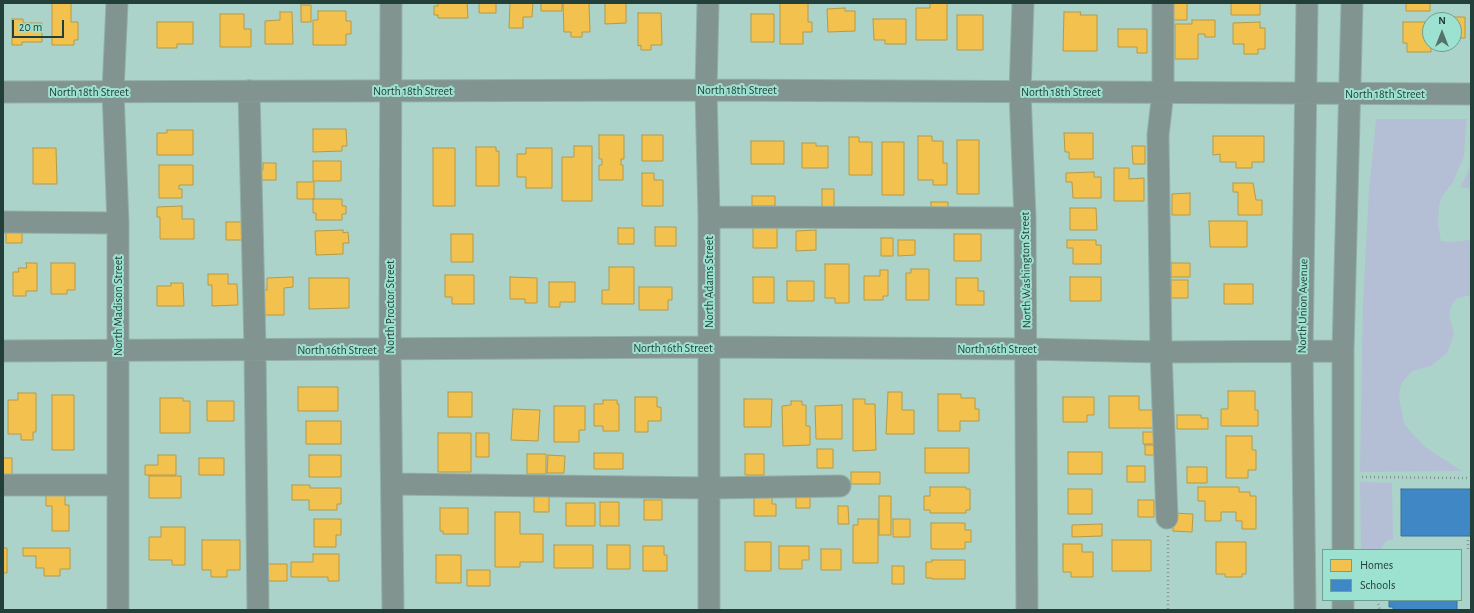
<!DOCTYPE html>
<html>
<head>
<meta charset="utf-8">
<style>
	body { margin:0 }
	#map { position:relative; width:1474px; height:613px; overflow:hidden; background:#acd3c9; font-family:"Alegreya Sans",sans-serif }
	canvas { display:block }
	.frame { position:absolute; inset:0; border:4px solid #233f39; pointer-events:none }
	.legend { position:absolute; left:1322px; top:549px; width:140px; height:52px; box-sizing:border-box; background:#9de2d1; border:1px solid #6ca194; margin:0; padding:5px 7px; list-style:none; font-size:12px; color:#233f39 }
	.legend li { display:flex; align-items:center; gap:8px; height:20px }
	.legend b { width:20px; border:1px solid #6ca194 }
	.north { position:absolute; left:1422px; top:12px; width:40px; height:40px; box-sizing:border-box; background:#9de2d1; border:1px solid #6ca194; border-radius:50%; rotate:0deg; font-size:11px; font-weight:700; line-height:16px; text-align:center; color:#233f39 }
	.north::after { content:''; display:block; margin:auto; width:14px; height:18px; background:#53736b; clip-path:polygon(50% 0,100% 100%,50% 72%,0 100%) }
	.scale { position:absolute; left:12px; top:20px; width:52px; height:18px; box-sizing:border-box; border:2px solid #233f39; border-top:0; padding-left:5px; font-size:12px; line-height:14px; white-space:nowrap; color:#233f39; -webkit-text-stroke:3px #9de2d1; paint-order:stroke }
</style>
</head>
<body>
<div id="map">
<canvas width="1474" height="613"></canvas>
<div class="frame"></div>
<ul class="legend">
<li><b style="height:11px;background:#f2c14e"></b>Homes</li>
<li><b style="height:11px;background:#3f88c5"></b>Schools</li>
</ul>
<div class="north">N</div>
<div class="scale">20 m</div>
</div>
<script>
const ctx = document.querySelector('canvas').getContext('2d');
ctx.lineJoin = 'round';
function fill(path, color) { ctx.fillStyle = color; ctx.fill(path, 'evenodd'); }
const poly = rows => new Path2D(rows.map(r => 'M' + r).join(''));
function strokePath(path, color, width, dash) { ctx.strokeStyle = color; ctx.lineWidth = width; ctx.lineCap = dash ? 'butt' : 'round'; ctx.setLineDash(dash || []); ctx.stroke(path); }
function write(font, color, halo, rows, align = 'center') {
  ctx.font = font + ' "Alegreya Sans",sans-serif'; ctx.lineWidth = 4; ctx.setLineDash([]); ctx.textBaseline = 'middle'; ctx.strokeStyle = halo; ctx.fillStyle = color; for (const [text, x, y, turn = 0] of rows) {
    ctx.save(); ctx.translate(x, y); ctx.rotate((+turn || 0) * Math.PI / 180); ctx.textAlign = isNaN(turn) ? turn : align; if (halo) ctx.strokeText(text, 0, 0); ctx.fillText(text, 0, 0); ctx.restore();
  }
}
fill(poly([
	[1376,119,1467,119,1464,156,1453,182,1441,198,1439,207,1438,224,1441,241,1450,242,1471,240,1471,295,1457,298,1452,304,1449,315,1454,334,1447,353,1431,366,1412,371,1401,384,1399,397,1404,424,1425,447,1462,471,1360,472,1363,302,1369,189],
	[1471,162,1471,189,1460,187,1468,172],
	[1360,482,1392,483,1393,539,1386,541,1380,550,1361,550]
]), '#b4bfd5');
const homes = poly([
	[52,3,71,3,71,22,78,22,78,40,74,40,74,45,52,45,52,3],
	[438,3,467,3,468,18,438,18,438,15,434,15,434,6,438,6,438,3],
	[479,3,496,3,496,13,479,13,479,3],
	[510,3,533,3,532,17,523,17,523,28,509,28,510,3],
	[541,3,562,3,562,11,541,11,541,3],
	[563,3,589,3,590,32,582,32,582,37,571,37,571,32,564,32,563,3],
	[605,3,626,3,626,23,605,24,605,3],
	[780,3,808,3,808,22,812,22,812,32,803,32,803,44,780,44,780,3],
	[930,3,947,3,947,40,916,40,916,8,930,8,930,3],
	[1170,3,1187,3,1187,20,1170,20,1170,3],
	[1231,3,1260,3,1260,15,1231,15,1231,3],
	[1406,3,1430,3,1430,11,1406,11,1406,3],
	[301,5,311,5,311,22,301,22,301,5],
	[845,8,845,11,855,11,855,31,828,32,827,9,845,8],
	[318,11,346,11,346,21,351,21,351,34,346,34,346,45,313,45,313,20,318,20,318,11],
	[280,12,292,12,293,44,265,44,265,21,280,20,280,12],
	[1064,12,1081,12,1080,15,1097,15,1097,51,1063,51,1064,12],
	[638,13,661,13,662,45,651,45,651,50,641,50,641,45,638,46,638,13],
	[220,14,244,14,244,29,251,29,251,47,220,47,220,14],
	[751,14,774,14,774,42,751,42,751,14],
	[957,15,983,15,983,50,957,50,957,15],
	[1449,17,1465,17,1465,38,1454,38,1454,20,1449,20,1449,17],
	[12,19,23,19,23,23,42,23,42,42,22,42,22,45,12,45,12,19],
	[873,19,906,19,906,44,885,44,885,40,874,40,873,19],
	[1192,20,1215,20,1215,37,1205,37,1205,34,1198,34,1198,59,1175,59,1175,24,1192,24,1192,20],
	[157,22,193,22,193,44,177,44,177,48,157,48,157,22],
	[1260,22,1260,28,1265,28,1265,49,1258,49,1258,54,1244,54,1244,44,1233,44,1233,23,1260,22],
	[1403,22,1430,22,1431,52,1407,52,1407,43,1403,43,1403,22],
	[1118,29,1147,29,1147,53,1137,53,1137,47,1118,47,1118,29],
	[313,129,346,129,347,146,342,146,342,151,313,152,313,129],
	[167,130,193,130,193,155,157,155,157,133,167,133,167,130],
	[1064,133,1093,133,1093,159,1069,159,1069,152,1065,152,1064,133],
	[599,135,624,135,624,159,621,159,621,165,623,165,623,180,599,180,599,165,602,165,602,159,599,159,599,135],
	[642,135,663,135,663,161,642,161,642,135],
	[918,136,932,136,932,141,943,141,943,163,947,163,947,185,933,185,933,180,918,180,918,136],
	[1213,136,1264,136,1264,162,1252,162,1252,168,1236,168,1236,162,1220,162,1220,154,1213,155,1213,136],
	[849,137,859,137,859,142,872,142,872,175,849,175,849,137],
	[957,140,979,140,979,194,957,194,957,140],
	[751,141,784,141,784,164,751,164,751,141],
	[882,142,904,142,904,195,882,195,882,142],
	[802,143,816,143,816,146,828,146,828,168,802,168,802,143],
	[574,146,592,146,592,201,562,201,562,157,574,157,574,146],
	[1132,146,1145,146,1145,164,1133,164,1132,146],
	[476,147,496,147,496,151,499,151,499,186,476,186,476,147],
	[33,148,56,148,57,184,33,184,33,148],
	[433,148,455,148,455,206,433,206,433,148],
	[526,148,552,148,552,188,526,188,526,177,517,177,517,154,526,154,526,148],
	[313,161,341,161,341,181,313,181,313,161],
	[263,163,276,163,276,180,260,180,260,170,263,170,263,163],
	[159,165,193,165,193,185,179,185,179,189,182,189,182,198,159,198,159,165],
	[1114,168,1129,168,1129,179,1144,178,1144,201,1114,201,1114,168],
	[1094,172,1094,177,1101,177,1101,198,1073,198,1072,182,1066,182,1066,173,1094,172],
	[642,173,654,173,654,180,663,180,663,206,642,206,642,173],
	[297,182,314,182,314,199,297,199,297,182],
	[1233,183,1253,183,1256,200,1262,200,1262,215,1238,215,1238,192,1233,192,1233,183],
	[822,189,834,189,834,209,822,209,822,189],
	[1190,193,1190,215,1172,215,1172,194,1190,193],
	[752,196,775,196,775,206,752,206,752,196],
	[313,199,342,199,342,206,346,206,346,214,342,214,342,220,316,220,316,213,313,213,313,199],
	[931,202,948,202,948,213,931,213,931,202],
	[182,206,182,219,194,219,194,239,160,239,160,217,157,217,157,207,182,206],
	[1070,208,1096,208,1097,230,1070,230,1070,208],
	[1209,221,1247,221,1247,247,1210,247,1209,221],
	[226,222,244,222,244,240,226,240,226,222],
	[753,225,777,225,777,248,753,248,753,225],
	[655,227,676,227,676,246,655,246,655,227],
	[618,228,634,228,634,244,618,244,618,228],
	[6,229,22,229,22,243,6,243,6,229],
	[343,230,343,233,348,232,349,243,343,243,343,254,316,255,315,231,343,230],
	[816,230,816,250,796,251,796,231,816,230],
	[451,234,473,234,473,262,451,262,451,234],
	[954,234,981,234,981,261,954,261,954,234],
	[881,238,893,238,893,256,881,256,881,238],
	[898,240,915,240,915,255,898,256,898,240],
	[1067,240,1096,240,1096,245,1101,245,1101,264,1073,264,1073,248,1067,248,1067,240],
	[26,263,37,263,37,291,26,291,26,296,13,296,13,272,19,272,18,268,27,268,26,263],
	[51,263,75,263,75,290,67,290,67,294,51,294,51,263],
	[1171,263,1190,263,1190,277,1171,277,1171,263],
	[825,264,849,264,849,303,835,303,835,298,825,298,825,264],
	[609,267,634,267,634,304,602,304,602,290,609,290,609,267],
	[911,269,929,269,929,300,906,300,906,273,911,273,911,269],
	[880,270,888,270,888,296,883,296,883,300,864,300,864,276,880,276,880,270],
	[208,274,228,274,228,284,237,284,238,305,212,306,212,285,208,285,208,274],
	[445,275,474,275,474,304,452,304,452,297,445,297,445,275],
	[293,277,293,287,284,288,284,315,264,315,264,290,267,290,267,278,293,277],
	[510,277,537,278,537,303,525,303,525,299,510,299,510,277],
	[753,277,774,277,774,303,753,303,753,277],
	[1070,277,1101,277,1101,301,1070,301,1070,277],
	[309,278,349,278,349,308,309,309,309,278],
	[956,278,978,278,978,291,984,291,984,305,956,305,956,278],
	[1171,280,1188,280,1188,298,1171,298,1171,280],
	[787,281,814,281,814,301,787,301,787,281],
	[549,282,575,282,575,302,560,302,560,307,549,307,549,282],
	[171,283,183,283,184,306,157,306,157,286,171,286,171,283],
	[1224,284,1253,284,1253,304,1224,304,1224,284],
	[639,287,672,287,672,300,668,300,668,310,639,310,639,287],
	[298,387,338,387,338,411,298,411,298,387],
	[1228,391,1255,391,1255,410,1258,410,1258,426,1221,426,1221,409,1228,409,1228,391],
	[448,392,472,392,472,417,448,417,448,392],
	[888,392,902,392,902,410,914,410,914,434,886,434,888,392],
	[18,393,36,393,36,432,33,432,33,440,21,440,21,434,8,434,8,400,18,400,18,393],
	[938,394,961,394,961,398,975,398,975,409,979,409,979,421,960,421,960,431,938,431,938,394],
	[52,395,74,395,74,450,52,450,52,395],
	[1109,396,1139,396,1139,410,1155,410,1155,428,1109,428,1109,396],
	[635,397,657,397,657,407,661,407,661,421,648,421,648,432,635,432,635,397],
	[1063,397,1094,397,1094,415,1087,415,1087,422,1063,422,1063,397],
	[160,398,183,398,183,401,190,401,190,433,160,433,160,398],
	[744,399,772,399,771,427,744,427,744,399],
	[853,399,865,399,865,404,875,404,876,450,853,451,853,399],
	[603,400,617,400,617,404,619,404,619,431,603,431,603,426,594,426,594,404,603,404,603,400],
	[207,401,234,401,234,421,207,421,207,401],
	[791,401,802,401,802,405,806,405,806,426,810,426,810,445,783,446,782,406,791,405,791,401],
	[842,405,842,439,816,439,815,406,842,405],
	[554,406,585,406,585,430,579,430,579,442,554,442,554,406],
	[513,409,540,410,538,441,511,440,513,409],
	[1177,415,1201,415,1201,418,1208,418,1208,429,1177,429,1177,415],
	[306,421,341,421,341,444,306,444,306,421],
	[1143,432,1155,432,1155,444,1143,444,1143,432],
	[438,433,471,433,471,472,438,472,438,433],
	[476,433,489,433,489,457,476,457,476,433],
	[1226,436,1252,436,1252,450,1256,450,1256,470,1248,470,1248,478,1226,478,1226,436],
	[1145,445,1155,445,1155,455,1145,455,1145,445],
	[925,448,969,448,969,473,925,473,925,448],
	[817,449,833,449,833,468,817,468,817,449],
	[1068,452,1102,452,1102,474,1068,474,1068,452],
	[594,453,623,453,623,469,594,469,594,453],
	[527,454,546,454,546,474,527,474,527,454],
	[745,454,764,454,764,475,745,475,745,454],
	[158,455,176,455,176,475,145,475,145,465,158,465,158,455],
	[309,455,341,455,341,477,309,477,309,455],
	[548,455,565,456,564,473,547,473,548,455],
	[3,458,12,458,12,478,3,478,3,458],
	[199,458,224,458,224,475,199,475,199,458],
	[1127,466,1145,466,1145,482,1127,482,1127,466],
	[1187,467,1207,467,1207,483,1187,483,1187,467],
	[851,472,880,472,880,484,851,484,851,472],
	[149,476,181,476,181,498,149,498,149,476],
	[292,485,310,485,310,488,341,488,341,504,337,504,337,510,309,510,309,500,292,500,292,485],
	[930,487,966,487,966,489,970,489,970,510,966,510,966,513,930,513,930,510,924,510,924,496,930,496,930,487],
	[1198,487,1239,487,1239,492,1250,492,1250,496,1256,496,1256,529,1242,529,1242,521,1236,521,1236,512,1221,512,1221,521,1205,521,1205,501,1198,501,1198,487],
	[1068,489,1092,489,1092,514,1068,514,1068,489],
	[796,491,810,491,810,508,796,508,796,491],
	[754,492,772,492,772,504,776,504,776,516,754,516,754,492],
	[46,494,65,494,65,505,69,505,69,531,52,531,52,506,46,506,46,494],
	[534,496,549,496,549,512,534,512,534,496],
	[879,496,891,496,891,535,879,535,879,496],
	[644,500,662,500,662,520,644,520,644,500],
	[1138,500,1154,500,1154,517,1138,517,1138,500],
	[600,502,619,502,619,526,600,526,600,502],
	[566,503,595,503,595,526,566,526,566,503],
	[838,506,848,506,849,524,838,524,838,506],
	[440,508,468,508,468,534,443,534,443,531,440,531,440,508],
	[495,512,520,512,520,534,543,534,543,562,520,562,520,567,495,567,495,512],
	[1173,513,1193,514,1192,532,1173,531,1173,513],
	[314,519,341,519,341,535,336,535,336,547,314,547,314,519],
	[858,519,878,519,878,563,853,563,853,525,858,525,858,519],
	[893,519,910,519,910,537,893,537,893,519],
	[931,523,965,523,965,530,971,530,971,542,965,542,965,549,931,549,931,523],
	[1102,524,1102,536,1072,537,1072,525,1102,524],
	[161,527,185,527,185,565,172,565,172,560,149,560,149,537,161,537,161,527],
	[202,540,240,540,240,570,227,570,227,577,211,577,211,570,202,570,202,540],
	[1112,540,1151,540,1151,571,1112,571,1112,540],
	[745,542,771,542,771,571,745,571,745,542],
	[1216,542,1246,542,1246,574,1242,574,1242,577,1225,577,1225,574,1216,574,1216,542],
	[1063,544,1082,544,1082,552,1093,552,1093,577,1071,577,1071,572,1063,572,1063,544],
	[554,545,593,545,593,568,554,568,554,545],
	[607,545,630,545,630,569,607,569,607,545],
	[643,546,664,546,664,555,667,555,667,571,643,571,643,546],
	[779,546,809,546,809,560,802,560,802,569,779,569,779,546],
	[3,548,7,548,7,573,3,573,3,548],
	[23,548,70,548,70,569,60,569,60,576,44,576,44,568,36,568,36,556,23,556,23,548],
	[821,549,841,549,841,570,821,570,821,549],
	[313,554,339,554,339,581,328,581,328,577,291,577,291,562,313,562,313,554],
	[436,555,461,555,461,583,436,583,436,555],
	[932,560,965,560,965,579,932,579,932,578,926,578,926,562,932,562,932,560],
	[262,564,287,564,287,581,262,581,262,564],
	[892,566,904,566,904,584,892,584,892,566],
	[467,570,490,570,490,586,467,586,467,570]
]);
fill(homes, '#f2c14e');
strokePath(homes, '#b49a48', 1);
const schools = poly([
	[1401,489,1471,489,1471,536,1401,536,1401,489],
	[1389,600,1457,600,1457,610,1393,610,1393,607,1389,607,1389,600]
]);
fill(schools, '#3f88c5');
strokePath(schools, '#37729b', 1);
const minor = poly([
	[117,3,113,91,118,223,118,610],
	[391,3,390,350,393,610],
	[708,3,706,90,709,217,709,610],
	[1023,3,1020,92,1025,218,1027,610],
	[1163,3,1163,92,1158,135,1161,352,1167,518],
	[249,91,255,349,258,610],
	[3,92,706,90,1471,94],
	[709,217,1025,218],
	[3,222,118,223],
	[3,351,709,347,1026,349,1161,352,1343,351],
	[392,484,709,488,840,486],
	[3,485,118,485],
	[1343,550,1343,351,1352,3],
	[1343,600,1343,610],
	[1305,610,1302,352,1307,3]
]);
strokePath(minor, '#91afa8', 23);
strokePath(poly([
	[1362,477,1471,478],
	[1168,536,1168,610],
	[1468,536,1468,550,1471,550],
	[1377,600,1380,610]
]), '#849893', 2.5, [1, 3]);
strokePath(minor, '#829490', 21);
write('12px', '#233f39', '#9de2d1', [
	["North 18th Street",737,90],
	["North 18th Street",413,91],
	["North 18th Street",89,92],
	["North 18th Street",1061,92],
	["North 18th Street",1385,94],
	["North Washington Street",1026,270,-91],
	["North Adams Street",709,282,-90],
	["North Madison Street",118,306,-90],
	["North Union Avenue",1303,306,-89],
	["North Proctor Street",390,307,-90],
	["North 16th Street",673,348],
	["North 16th Street",997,349],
	["North 16th Street",337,350]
]);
</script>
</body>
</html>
